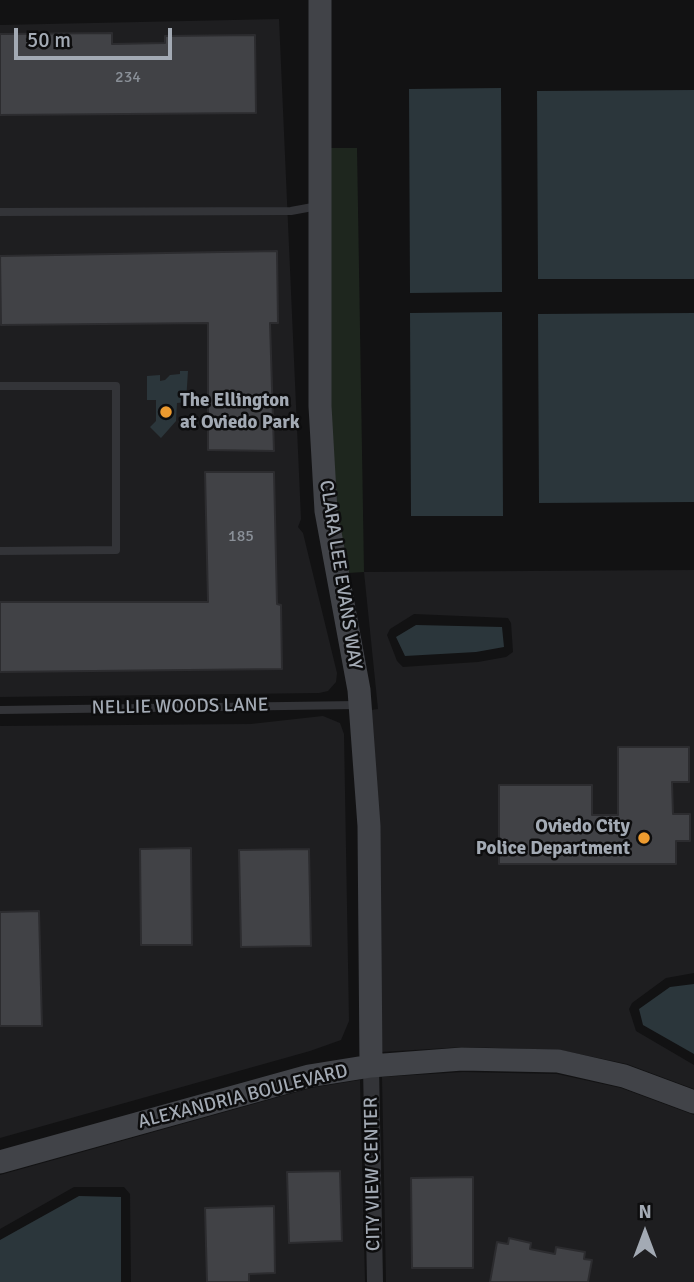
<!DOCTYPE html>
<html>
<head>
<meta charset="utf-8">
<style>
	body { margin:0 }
	#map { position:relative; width:694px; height:1282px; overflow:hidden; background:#121213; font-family:Signika,sans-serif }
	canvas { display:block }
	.north { position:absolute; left:610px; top:1198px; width:70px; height:70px; -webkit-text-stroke:5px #0d0d0e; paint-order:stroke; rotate:0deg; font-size:19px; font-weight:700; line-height:28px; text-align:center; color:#a3aab4 }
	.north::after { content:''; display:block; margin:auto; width:24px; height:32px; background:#a3aab4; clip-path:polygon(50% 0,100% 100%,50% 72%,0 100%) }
	.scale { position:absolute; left:14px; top:28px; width:158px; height:32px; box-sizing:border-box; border:4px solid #a3aab4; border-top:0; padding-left:9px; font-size:21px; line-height:24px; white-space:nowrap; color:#a3aab4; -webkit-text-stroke:5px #0d0d0e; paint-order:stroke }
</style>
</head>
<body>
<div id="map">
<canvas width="694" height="1282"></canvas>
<div class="north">N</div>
<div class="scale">50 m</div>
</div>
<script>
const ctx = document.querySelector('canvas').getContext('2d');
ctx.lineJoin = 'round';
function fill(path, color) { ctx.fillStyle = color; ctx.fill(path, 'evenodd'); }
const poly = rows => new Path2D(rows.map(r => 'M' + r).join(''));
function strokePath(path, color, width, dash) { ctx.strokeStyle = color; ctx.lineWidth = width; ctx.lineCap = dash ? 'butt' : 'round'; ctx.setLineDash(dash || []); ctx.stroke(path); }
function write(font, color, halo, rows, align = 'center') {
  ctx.font = font + ' Signika,sans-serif'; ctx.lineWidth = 5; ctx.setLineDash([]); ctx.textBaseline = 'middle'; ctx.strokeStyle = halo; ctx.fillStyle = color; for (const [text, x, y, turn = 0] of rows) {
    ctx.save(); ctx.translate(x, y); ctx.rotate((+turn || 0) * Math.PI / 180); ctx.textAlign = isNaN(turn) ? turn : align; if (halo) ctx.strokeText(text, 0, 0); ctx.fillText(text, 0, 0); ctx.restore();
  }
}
fill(poly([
	[279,19,301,519,298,527,303,533,337,673,336,682,328,691,319,693,0,697,0,25],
	[694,570,694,973,666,978,632,1003,629,1009,636,1031,694,1065,694,1089,627,1064,560,1050,463,1047,381,1052,371,710,378,709,364,572],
	[414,614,508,618,511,623,513,652,506,657,478,662,403,667,397,661,387,635,390,629],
	[323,716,340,723,344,734,349,1021,341,1040,310,1051,0,1138,0,726,251,724],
	[463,1072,557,1074,621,1088,694,1115,694,1282,386,1282,382,1077],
	[360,1080,365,1282,131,1282,130,1194,124,1187,74,1187,0,1229,0,1175,311,1088]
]), '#1e1e20');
fill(poly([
	[330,148,357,148,364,572,348,573,337,509,330,405]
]), '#1e261e');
fill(poly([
	[501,88,502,292,410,293,409,89],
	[694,90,694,279,538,279,537,91],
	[502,312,503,516,411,516,410,313],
	[694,313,694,502,539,503,538,314],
	[180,371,188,371,186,402,177,403,176,421,161,438,150,427,156,421,156,400,147,400,147,376,160,375,160,381,165,380,170,375,180,374],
	[416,625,502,627,504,647,476,652,405,656,396,637],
	[694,984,694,1054,643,1025,639,1009,670,987],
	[79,1196,121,1197,121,1282,0,1282,0,1240]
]), '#2b363b');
const building = poly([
	[112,33,112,44,165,43,165,36,255,35,256,113,0,115,0,34,112,33],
	[277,251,278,323,270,323,274,451,208,450,208,323,1,325,0,256,277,251],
	[205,472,274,472,277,604,281,605,282,669,0,672,0,602,208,602,205,472],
	[618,747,689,747,689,782,672,782,673,814,690,814,690,841,676,841,676,864,499,864,499,785,592,785,592,815,618,815,618,747],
	[191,848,192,945,141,945,140,849,191,848],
	[309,849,311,946,241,947,239,850,309,849],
	[39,911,42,1026,0,1026,0,912,39,911],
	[340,1171,342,1241,289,1243,287,1172,340,1171],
	[473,1177,473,1268,412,1268,411,1178,473,1177],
	[274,1206,275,1273,249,1274,249,1282,207,1282,205,1208,274,1206],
	[509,1238,531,1243,530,1249,555,1254,556,1247,585,1252,584,1259,592,1260,588,1282,490,1282,497,1242,508,1244,509,1238]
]);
fill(building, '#414246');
strokePath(building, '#2c2c2f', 2);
strokePath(poly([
	[0,212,291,211,318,206],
	[0,386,116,386,116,550,0,551],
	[0,710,357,705]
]), '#333438', 8);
strokePath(poly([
	[371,1066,375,1282]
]), '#333438', 16);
strokePath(poly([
	[320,0,320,406,326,511,359,690,369,826,371,1066],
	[0,1162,309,1076,371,1066,462,1059,558,1061,624,1076,694,1102]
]), '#414348', 23);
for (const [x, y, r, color] of [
	[166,412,7,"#ed9b2f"],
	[644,838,7,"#ed9b2f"]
]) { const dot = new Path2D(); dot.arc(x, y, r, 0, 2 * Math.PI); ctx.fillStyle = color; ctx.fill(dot); strokePath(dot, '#0d0d0e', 2.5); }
write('16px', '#8a9098', null, [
	["234",128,78],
	["185",241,537]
]);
write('bold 19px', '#a3aab4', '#0d0d0e', [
	["The Ellington",180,401],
	["at Oviedo Park",180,423],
	["Oviedo City",630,827,"right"],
	["Police Department",630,849,"right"]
], 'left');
write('19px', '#a3aab4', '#0d0d0e', [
	["CLARA LEE EVANS WAY",340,575,81],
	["NELLIE WOODS LANE",180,707,-1],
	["ALEXANDRIA BOULEVARD",243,1097,-14],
	["CITY VIEW CENTER",373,1174,-91]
]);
</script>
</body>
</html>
